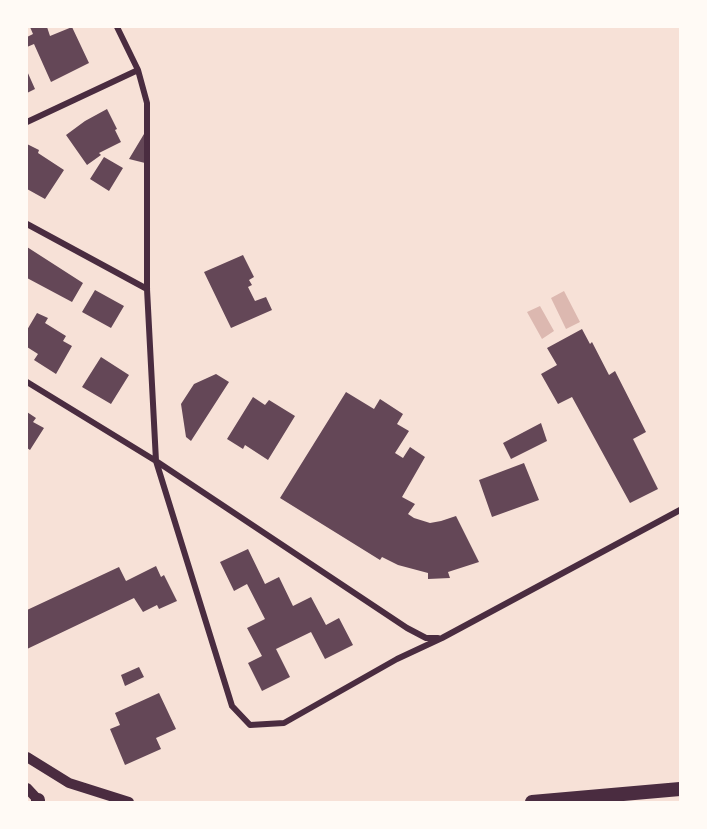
<!DOCTYPE html>
<html>
<head>
<meta charset="utf-8">
<style>
	body { margin:0 }
	#map { position:relative; width:707px; height:829px; overflow:hidden; background:#f7e1d7; font-family:Signika,sans-serif }
	canvas { display:block }
	.frame { position:absolute; inset:0; border:28px solid #fffaf5; pointer-events:none }
</style>
</head>
<body>
<div id="map">
<canvas width="707" height="829"></canvas>
<div class="frame"></div>
</div>
<script>
const ctx = document.querySelector('canvas').getContext('2d');
ctx.lineJoin = 'round';
function fill(path, color) { ctx.fillStyle = color; ctx.fill(path, 'evenodd'); }
const poly = rows => new Path2D(rows.map(r => 'M' + r).join(''));
function strokePath(path, color, width, dash) { ctx.strokeStyle = color; ctx.lineWidth = width; ctx.lineCap = dash ? 'butt' : 'round'; ctx.setLineDash(dash || []); ctx.stroke(path); }
fill(poly([
	[564,291,580,322,566,329,551,298],
	[540,306,554,331,542,339,527,312]
]), '#dcb8b0');
fill(poly([
	[30,27,47,27,50,36,72,27,89,63,51,82,34,44,27,47,27,37,33,34],
	[27,71,35,89,27,93],
	[107,109,117,129,115,130,121,142,99,153,101,155,87,165,66,135,85,121],
	[144,134,145,163,129,159],
	[27,144,39,150,38,153,64,170,45,199,27,189],
	[104,157,123,168,109,191,90,179],
	[27,247,83,283,72,302,27,278],
	[243,255,254,277,249,280,252,285,248,287,255,301,266,297,272,310,231,328,204,272],
	[95,290,124,306,111,328,82,312],
	[37,313,48,318,45,323,66,336,63,341,72,346,56,374,34,360,38,354,27,347,27,330],
	[582,329,590,344,592,342,609,375,615,371,646,432,633,439,658,489,630,503,572,397,558,404,541,374,557,365,547,348],
	[101,357,129,375,111,404,82,387],
	[216,374,229,382,191,441,186,437,181,404,194,384],
	[346,392,374,409,380,399,403,414,397,424,409,431,395,453,403,458,410,447,425,457,402,497,415,504,408,514,414,518,430,523,441,521,456,516,479,562,448,572,450,578,428,579,428,573,398,565,382,557,380,560,280,498],
	[253,397,265,405,269,400,295,416,268,460,245,445,243,449,227,439],
	[27,412,36,418,33,422,44,428,30,450,27,448],
	[541,423,547,441,511,459,503,443],
	[524,463,539,500,492,517,479,480],
	[248,549,265,584,279,577,293,606,311,597,326,625,339,618,353,645,325,659,311,632,276,649,290,677,262,691,248,663,262,656,247,628,265,619,247,584,234,591,220,562],
	[156,566,161,577,164,575,177,601,159,609,157,605,143,612,134,598,27,649,27,610,119,567,126,581],
	[139,667,144,677,125,686,121,675],
	[159,693,176,729,156,738,161,749,125,765,110,729,120,725,115,713]
]), '#644757');
strokePath(poly([
	[117,27,138,70,147,103,147,289,156,461,232,706,250,725,284,723,397,659,442,638,680,510],
	[27,122,138,70],
	[27,224,147,289],
	[27,382,156,461,407,628,426,638,438,638]
]), '#4a2c40', 6);
strokePath(poly([
	[27,757,69,783,129,802],
	[27,788,40,802]
]), '#4a2c40', 10);
strokePath(poly([
	[38,800,38,802],
	[532,802,680,789]
]), '#4a2c40', 14);
</script>
</body>
</html>
